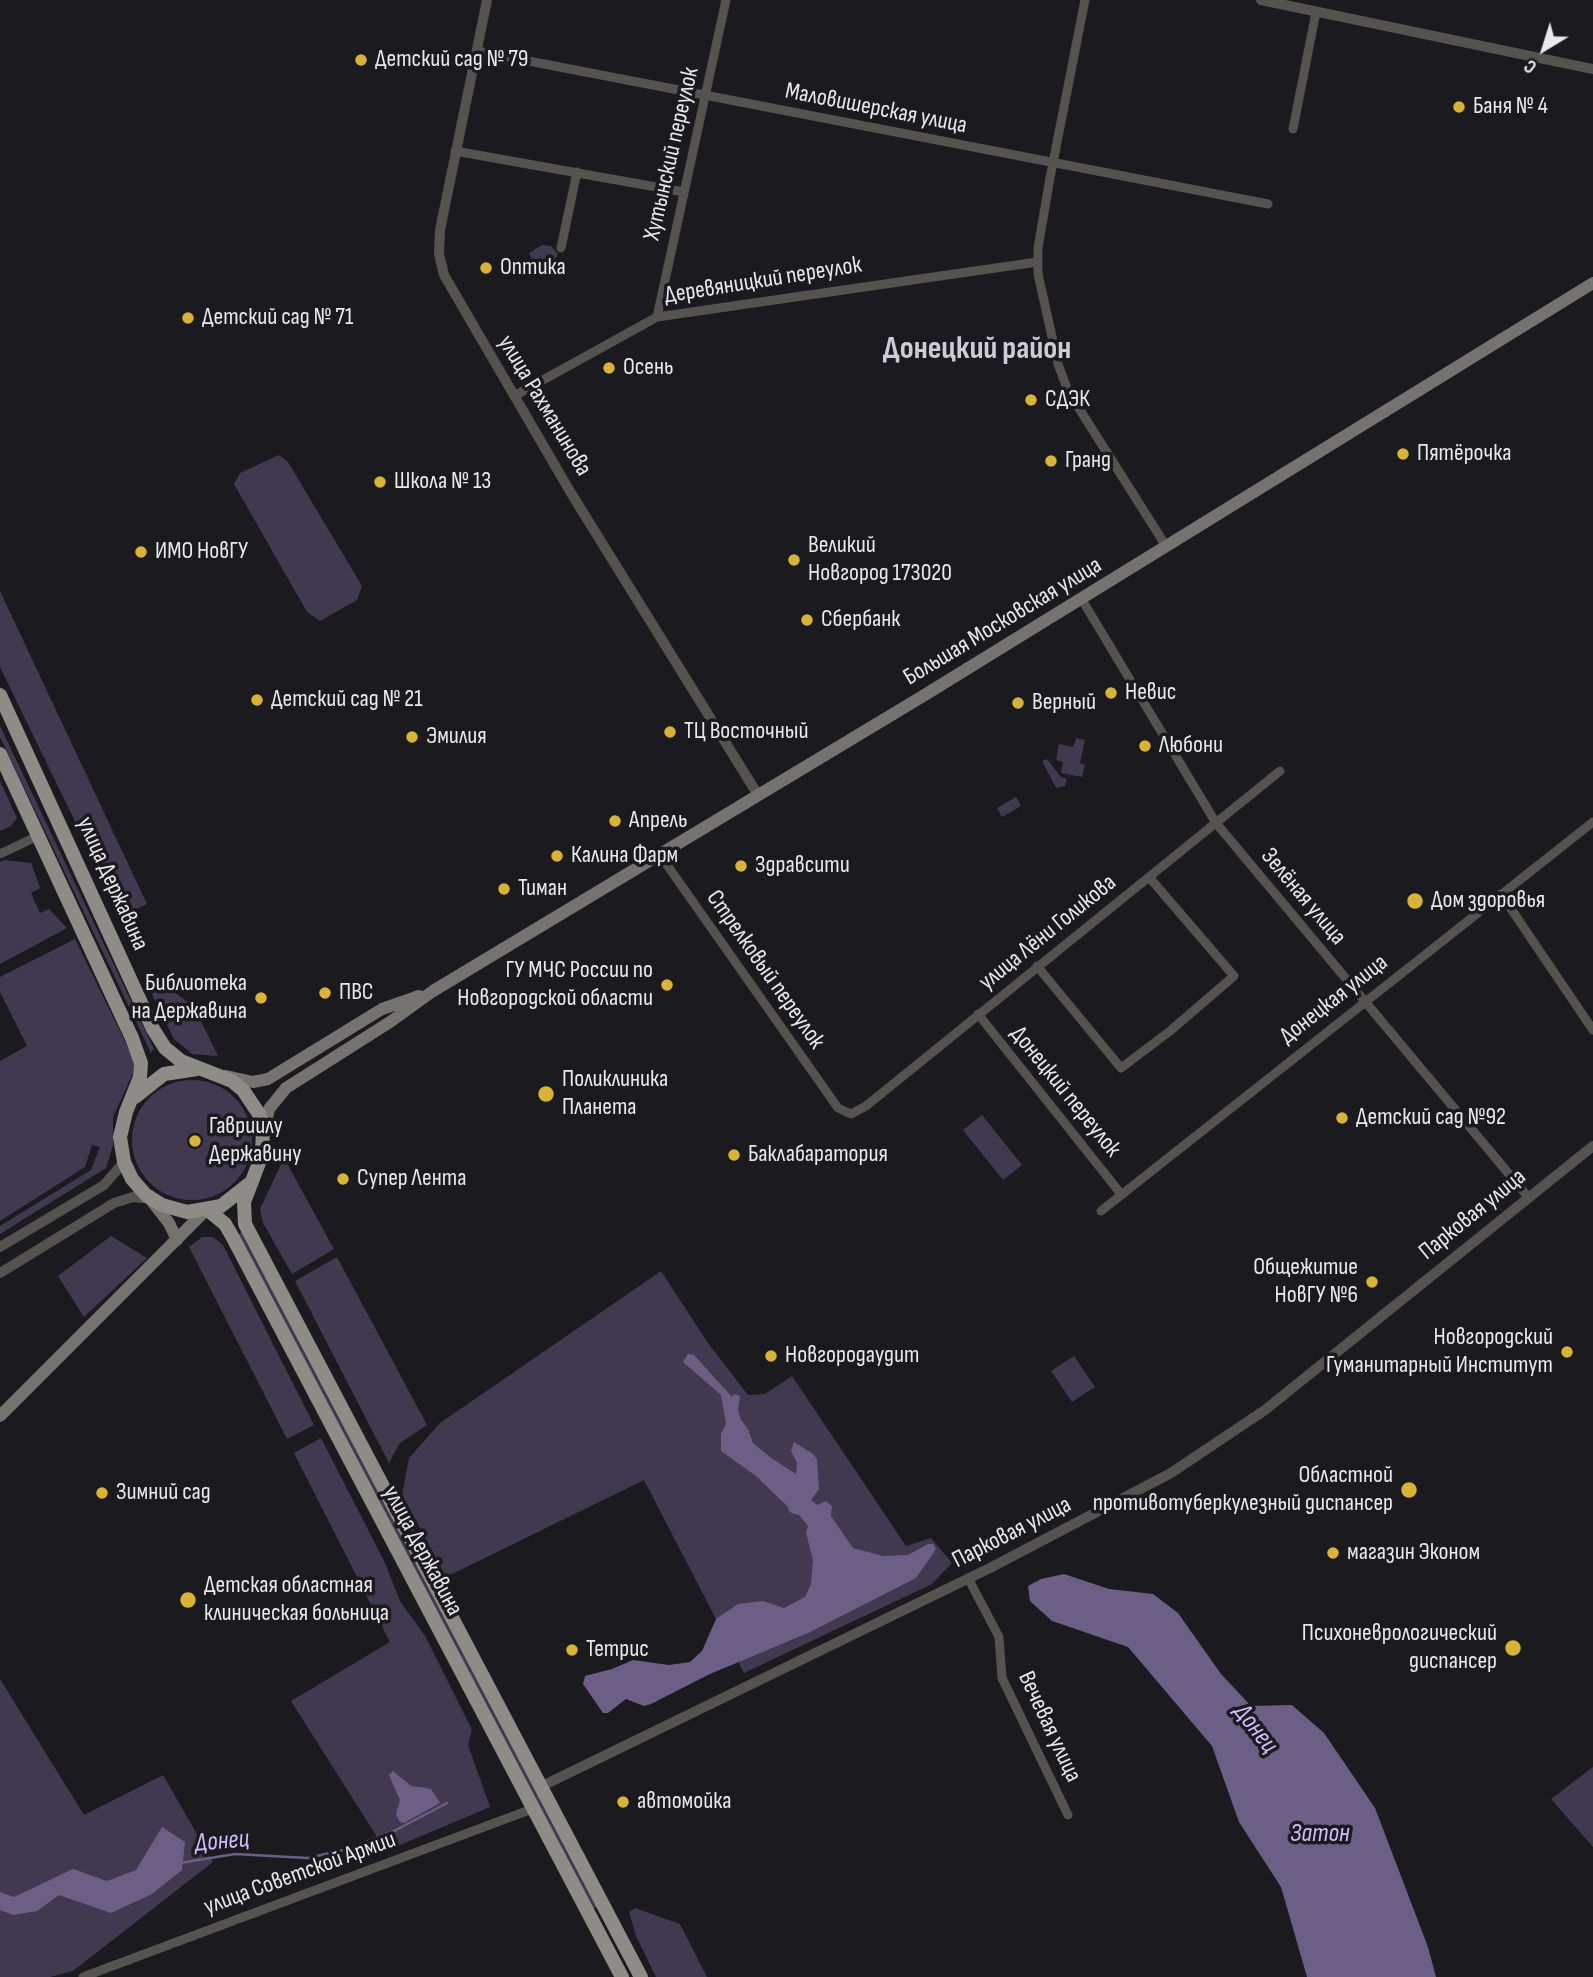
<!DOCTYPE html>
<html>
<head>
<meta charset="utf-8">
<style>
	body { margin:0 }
	#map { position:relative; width:1593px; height:1977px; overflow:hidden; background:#1b1a1f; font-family:"Sofia Sans Condensed",sans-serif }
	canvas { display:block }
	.north { position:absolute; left:1509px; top:14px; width:70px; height:70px; -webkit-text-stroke:5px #1b1a1f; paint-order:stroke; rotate:218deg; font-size:19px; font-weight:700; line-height:28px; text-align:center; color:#e9e8ec }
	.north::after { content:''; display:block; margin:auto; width:24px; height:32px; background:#e9e8ec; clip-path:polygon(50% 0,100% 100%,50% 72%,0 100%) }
</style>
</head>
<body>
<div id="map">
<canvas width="1593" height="1977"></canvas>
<div class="north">С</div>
</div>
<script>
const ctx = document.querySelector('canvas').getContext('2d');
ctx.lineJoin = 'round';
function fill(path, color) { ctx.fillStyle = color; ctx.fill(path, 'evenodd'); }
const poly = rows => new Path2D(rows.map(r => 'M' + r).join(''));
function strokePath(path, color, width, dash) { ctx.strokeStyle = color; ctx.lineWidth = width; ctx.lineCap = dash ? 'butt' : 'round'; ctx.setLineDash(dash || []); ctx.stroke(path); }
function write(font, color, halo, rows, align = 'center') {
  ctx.font = font + ' "Sofia Sans Condensed",sans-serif'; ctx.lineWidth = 7; ctx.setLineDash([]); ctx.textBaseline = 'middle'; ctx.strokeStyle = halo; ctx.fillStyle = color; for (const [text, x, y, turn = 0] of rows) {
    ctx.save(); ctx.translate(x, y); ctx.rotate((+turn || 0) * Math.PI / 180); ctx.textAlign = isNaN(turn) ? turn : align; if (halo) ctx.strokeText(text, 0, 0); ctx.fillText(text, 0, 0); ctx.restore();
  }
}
fill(poly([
	[542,245,551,246,558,254,555,261,538,271,529,253],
	[279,455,288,462,362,586,357,600,320,621,307,612,234,484,240,473],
	[0,591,147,904,121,916,0,667],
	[0,726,154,1049,151,1053,0,737],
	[1076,738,1085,740,1080,763,1085,765,1082,777,1061,773,1063,762,1056,760,1059,744,1073,747],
	[1047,759,1061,777,1067,779,1065,786,1056,788,1042,761],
	[0,781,17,818,11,826,0,831],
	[1016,797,1021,806,1002,817,997,808],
	[4,860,31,863,40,888,31,893,40,913,49,909,67,928,0,964,0,862],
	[75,939,134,1060,133,1073,113,1117,113,1145,106,1168,0,1234,0,1226,91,1170,100,1147,92,1145,85,1167,0,1221,0,1061,27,1046,0,992,0,977],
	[145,980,169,988,194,1007,218,1056,192,1054,174,1039],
	'132 1140a60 60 0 1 1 120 0a60 60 0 1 1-120 0Z',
	[982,1115,1022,1165,1003,1180,963,1130],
	[284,1158,334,1249,292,1274,263,1223,260,1209],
	[243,1231,597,1907,591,1910,237,1235],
	[111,1236,147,1258,84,1317,58,1276],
	[202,1237,213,1237,223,1245,314,1425,287,1439,189,1247],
	[337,1257,427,1425,400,1443,389,1463,295,1281],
	[661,1271,708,1343,748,1395,765,1394,792,1376,906,1546,931,1538,952,1563,932,1584,744,1673,644,1480,446,1577,402,1495,409,1458,440,1423],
	[1074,1356,1095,1387,1072,1402,1051,1371],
	[321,1438,385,1563,400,1601,425,1636,472,1730,468,1745,490,1807,386,1851,291,1701,390,1642,294,1453],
	[0,1679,84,1815,163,1775,213,1862,73,1971,50,1977,0,1977],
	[1593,1767,1593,1847,1551,1799],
	[635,1908,680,1924,707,1977,656,1977,636,1936,629,1912]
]), '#413950');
fill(poly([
	[688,1354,694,1355,732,1397,734,1394,740,1396,738,1410,741,1420,748,1429,753,1443,771,1458,796,1474,797,1463,791,1451,794,1442,813,1454,817,1459,819,1489,811,1500,817,1505,826,1501,832,1506,831,1516,853,1548,883,1556,908,1555,928,1544,933,1544,936,1549,916,1578,808,1633,710,1674,651,1704,644,1706,626,1699,608,1713,603,1713,583,1684,585,1676,612,1669,633,1660,669,1665,690,1662,702,1651,716,1619,738,1604,763,1601,784,1608,805,1597,811,1584,813,1560,806,1533,808,1526,799,1515,789,1512,788,1507,756,1476,721,1451,721,1434,726,1424,721,1395,683,1362],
	[1064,1574,1109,1589,1153,1594,1178,1613,1221,1674,1251,1706,1292,1705,1324,1733,1375,1808,1428,1947,1436,1977,1307,1977,1281,1887,1239,1822,1212,1746,1128,1647,1052,1621,1030,1601,1028,1586,1041,1579],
	[393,1771,411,1786,431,1789,440,1803,404,1823,399,1821,396,1814,400,1800,389,1775],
	[162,1827,185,1842,182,1870,152,1894,111,1913,59,1895,37,1911,13,1915,0,1910,0,1892,14,1897,73,1869,107,1881,136,1870]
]), '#6c5f86');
strokePath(poly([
	[180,1863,235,1854,308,1858,348,1849,396,1830,447,1803]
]), '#6c5f86', 2.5);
strokePath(poly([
	[1085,0,1050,178,1038,248,1038,274,1058,364,1068,391,1166,546],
	[477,51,1268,204],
	[1293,129,1316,12],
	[455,151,684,192],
	[561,248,577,172],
	[657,317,726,0],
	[514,396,657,317,1037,262],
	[1081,598,1216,823,1529,1198],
	[0,854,38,836],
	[660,855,838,1108,851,1114,866,1106,1280,771],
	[1501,894,1593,1030],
	[1037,966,1121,1068,1170,1031,1234,976,1149,877],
	[978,1014,1121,1194],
	[1101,1211,1593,822],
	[968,1578,999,1637,1002,1678,1068,1815],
	[83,1977,532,1809]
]), '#545350', 9);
strokePath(poly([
	[487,0,440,230,439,254,444,275,571,493,758,795],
	[1261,0,1593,69],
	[0,1247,104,1185,124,1162],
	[0,1273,114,1203,133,1197,151,1199],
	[540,1787,990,1568,1171,1473,1265,1410,1593,1146]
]), '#545350', 10);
strokePath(poly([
	[226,1076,253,1082,268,1079,382,1009,419,996],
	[264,1131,269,1109,286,1088,390,1022,433,991,923,696,1593,283],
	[151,1200,169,1223,177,1240],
	[0,1416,205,1211]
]), '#75736f', 12);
strokePath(poly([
	[0,695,153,1029,165,1048,181,1061,232,1081,243,1090,259,1114,263,1128,262,1155,244,1202,245,1224,641,1977],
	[0,754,132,1038,141,1063,140,1077,126,1112,120,1137,124,1162,132,1179,146,1195,162,1205,187,1212,221,1206,249,1184],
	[135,1097,164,1074,197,1069],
	[208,1210,225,1224,232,1236,622,1977]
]), '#8e8c86', 14);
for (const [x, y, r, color] of [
	[361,60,7,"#d9b334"],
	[1459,107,7,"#d9b334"],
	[486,268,7,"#d9b334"],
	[188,318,7,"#d9b334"],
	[609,368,7,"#d9b334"],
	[1031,400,7,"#d9b334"],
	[1403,454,7,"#d9b334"],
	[1051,461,7,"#d9b334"],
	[380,482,7,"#d9b334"],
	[141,552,7,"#d9b334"],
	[794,560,7,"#d9b334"],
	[807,620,7,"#d9b334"],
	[1111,693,7,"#d9b334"],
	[257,700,7,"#d9b334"],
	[1018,703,7,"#d9b334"],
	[670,732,7,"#d9b334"],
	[412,737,7,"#d9b334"],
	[1145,746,7,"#d9b334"],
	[615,821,7,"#d9b334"],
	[557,856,7,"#d9b334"],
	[741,866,7,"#d9b334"],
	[504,889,7,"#d9b334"],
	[1415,901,9,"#d9b334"],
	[667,985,7,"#d9b334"],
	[325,993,7,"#d9b334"],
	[261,998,7,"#d9b334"],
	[546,1094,9,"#d9b334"],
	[1342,1118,7,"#d9b334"],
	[195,1141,7,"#d9b334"],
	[734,1155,7,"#d9b334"],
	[343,1179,7,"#d9b334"],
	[1372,1282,7,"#d9b334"],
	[1567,1352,7,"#d9b334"],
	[771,1356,7,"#d9b334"],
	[1409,1490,9,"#d9b334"],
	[102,1493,7,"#d9b334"],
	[1333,1553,7,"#d9b334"],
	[188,1600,9,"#d9b334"],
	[1513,1648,9,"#d9b334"],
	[572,1650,7,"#d9b334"],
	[623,1802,7,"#d9b334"]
]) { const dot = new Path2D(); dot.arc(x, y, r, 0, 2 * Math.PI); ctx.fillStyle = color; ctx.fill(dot); strokePath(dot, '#1b1a1f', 2.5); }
write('24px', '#e9e8ec', '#1b1a1f', [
	["Детский сад № 79",375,60],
	["Баня № 4",1473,107],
	["Оптика",500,268],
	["Детский сад № 71",202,318],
	["Осень",623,368],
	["СДЭК",1045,400],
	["Пятёрочка",1417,454],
	["Гранд",1065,461],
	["Школа № 13",394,482],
	["Великий",808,546],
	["Новгород 173020",808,574],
	["ИМО НовГУ",155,552],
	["Сбербанк",821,620],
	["Невис",1125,693],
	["Детский сад № 21",271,700],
	["Верный",1032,703],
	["ТЦ Восточный",684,732],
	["Эмилия",426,737],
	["Любони",1159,746],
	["Апрель",629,821],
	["Калина Фарм",571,856],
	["Здравсити",755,866],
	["Тиман",518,889],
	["Дом здоровья",1431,901],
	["ГУ МЧС России по",653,971,"right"],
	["Новгородской области",653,999,"right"],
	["Библиотека",247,984,"right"],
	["на Державина",247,1012,"right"],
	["ПВС",339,993],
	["Поликлиника",562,1080],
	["Планета",562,1108],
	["Детский сад №92",1356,1118],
	["Гавриилу",209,1127],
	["Державину",209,1155],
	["Баклабаратория",748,1155],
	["Супер Лента",357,1179],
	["Общежитие",1358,1268,"right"],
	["НовГУ №6",1358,1296,"right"],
	["Новгородский",1553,1338,"right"],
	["Гуманитарный Институт",1553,1366,"right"],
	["Новгородаудит",785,1356],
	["Областной",1393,1476,"right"],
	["противотуберкулезный диспансер",1393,1504,"right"],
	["Зимний сад",116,1493],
	["магазин Эконом",1347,1553],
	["Детская областная",204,1586],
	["клиническая больница",204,1614],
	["Психоневрологический",1497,1634,"right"],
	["диспансер",1497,1662,"right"],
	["Тетрис",586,1650],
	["автомойка",637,1802]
], 'left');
write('24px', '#e9e8ec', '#1b1a1f', [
	["Маловишерская улица",876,109,11],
	["Хутынский переулок",672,154,-77],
	["Деревяницкий переулок",763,281,-9],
	["улица Рахманинова",544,406,59],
	["Большая Московская улица",1003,622,-31],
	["улица Державина",112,884,66],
	["Зелёная улица",1303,897,50],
	["улица Лёни Голикова",1048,933,-39],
	["Стрелковый переулок",765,970,55],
	["Донецкая улица",1334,1000,-38],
	["Донецкий переулок",1065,1092,51],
	["Парковая улица",1473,1215,-39],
	["Парковая улица",1012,1533,-27],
	["улица Державина",422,1551,62],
	["Вечевая улица",1049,1727,65],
	["улица Советской Армии",300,1874,-20]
]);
write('italic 26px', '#d3bdfe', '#1b1a1f', [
	["Донец",1255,1729,52],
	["Затон",1320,1834],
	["Донец",222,1842,-5]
]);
write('bold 32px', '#cecbd3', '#1b1a1f', [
	["Донецкий район",977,350]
]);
</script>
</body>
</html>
